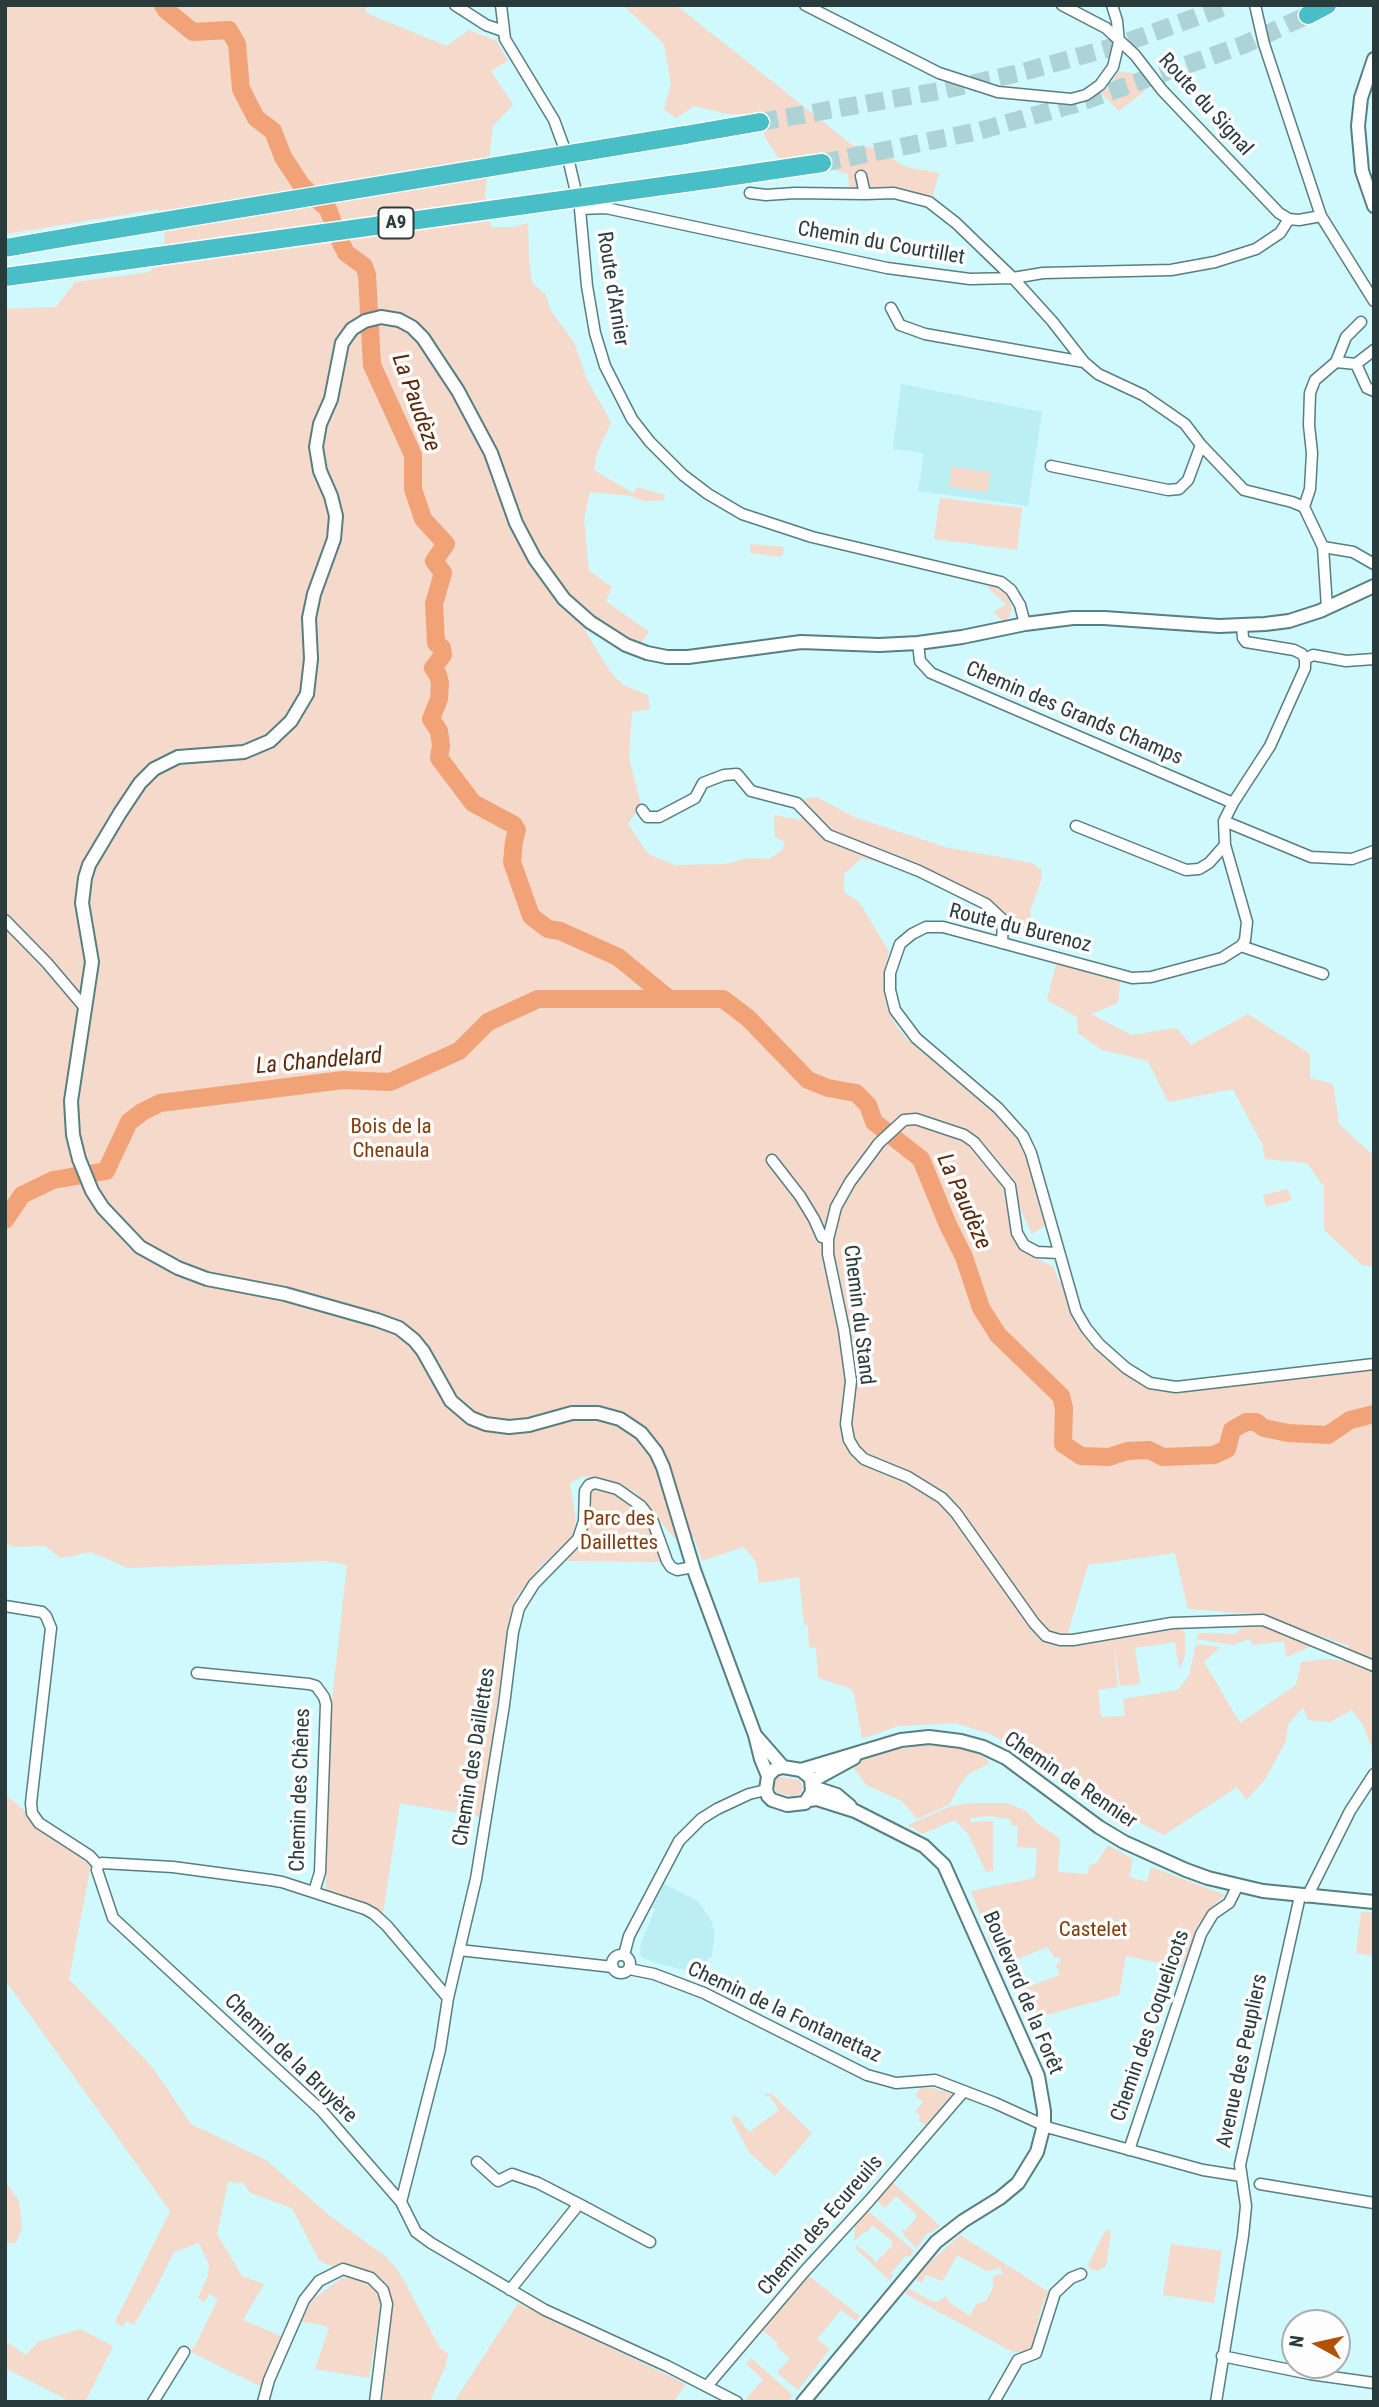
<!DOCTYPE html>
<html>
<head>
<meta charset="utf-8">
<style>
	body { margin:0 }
	#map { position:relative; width:1379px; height:2407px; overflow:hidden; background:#cff9fc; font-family:"Roboto Condensed",sans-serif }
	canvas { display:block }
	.frame { position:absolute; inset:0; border:7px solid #2a3b3c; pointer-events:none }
	.north { position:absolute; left:1281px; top:2309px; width:70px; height:70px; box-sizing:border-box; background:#fdfdfd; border:2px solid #a9afb0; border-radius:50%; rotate:278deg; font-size:19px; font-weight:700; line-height:28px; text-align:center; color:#2a3b3c }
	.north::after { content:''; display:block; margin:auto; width:24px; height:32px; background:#b15108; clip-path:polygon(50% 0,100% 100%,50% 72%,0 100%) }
</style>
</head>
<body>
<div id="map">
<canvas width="1379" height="2407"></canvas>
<div class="frame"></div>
<div class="north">N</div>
</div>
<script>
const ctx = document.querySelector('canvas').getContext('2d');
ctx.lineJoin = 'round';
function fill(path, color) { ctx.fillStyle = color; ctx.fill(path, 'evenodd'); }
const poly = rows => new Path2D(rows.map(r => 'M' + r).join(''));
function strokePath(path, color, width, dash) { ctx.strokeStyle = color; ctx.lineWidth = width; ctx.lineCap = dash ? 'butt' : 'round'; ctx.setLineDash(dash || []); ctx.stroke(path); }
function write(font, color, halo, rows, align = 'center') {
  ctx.font = font + ' "Roboto Condensed",sans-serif'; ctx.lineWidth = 7; ctx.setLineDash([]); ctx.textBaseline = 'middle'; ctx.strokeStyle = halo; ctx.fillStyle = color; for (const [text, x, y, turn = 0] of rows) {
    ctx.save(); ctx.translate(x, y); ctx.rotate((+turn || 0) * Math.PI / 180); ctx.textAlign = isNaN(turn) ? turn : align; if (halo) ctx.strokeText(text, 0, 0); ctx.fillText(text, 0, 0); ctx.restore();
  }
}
fill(poly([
	[901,384,1042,412,1028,506,918,491,924,453,893,449],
	[664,1884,698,1901,711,1920,715,1934,711,1958,708,1958,703,1975,650,1961,642,1957,640,1953,641,1943,655,1909,652,1908]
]), '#bbeff3');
fill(poly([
	[5,5,366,5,366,13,447,46,469,30,497,41,508,61,491,71,513,105,493,126,485,194,491,227,514,227,528,223,529,260,532,283,546,295,551,311,574,342,587,380,611,422,597,453,594,470,633,493,637,487,665,495,664,500,643,501,631,496,590,492,584,519,589,571,612,587,606,601,649,632,641,643,610,628,584,629,610,672,623,685,648,695,650,709,632,712,629,758,641,805,628,824,648,854,675,865,725,864,749,858,769,859,782,850,785,842,775,837,774,815,800,820,809,808,802,799,817,797,854,817,945,847,1032,863,1042,871,1041,881,1030,911,1032,930,1021,930,1009,917,986,899,959,885,862,858,844,874,844,892,860,903,889,952,883,979,886,1002,895,1024,905,1037,1005,1123,1017,1137,1025,1153,1046,1225,1032,1234,1020,1208,1010,1212,1011,1235,1021,1251,1054,1267,1059,1282,1062,1281,1073,1317,1083,1334,1118,1369,1137,1382,1154,1389,1175,1392,1374,1369,1374,1754,1363,1725,1352,1710,1330,1722,1308,1720,1303,1707,1288,1725,1286,1741,1264,1781,1246,1800,1237,1787,1164,1835,1134,1820,1122,1827,1087,1803,1090,1801,1007,1743,988,1733,955,1723,898,1726,862,1739,854,1694,850,1688,818,1678,816,1648,809,1647,808,1625,804,1625,799,1577,759,1583,756,1562,744,1547,702,1561,694,1537,678,1542,635,1492,584,1476,570,1483,576,1520,572,1537,541,1566,516,1597,509,1620,481,1817,400,1803,383,1913,326,1893,325,1806,330,1718,347,1565,326,1561,128,1568,91,1552,61,1558,45,1546,15,1547,5,1544,5,309,56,307,75,282,150,272,165,240,159,209,5,234],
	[1175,1553,1188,1609,1255,1614,1349,1646,1343,1661,1328,1659,1301,1662,1296,1685,1240,1723,1204,1662,1220,1647,1196,1644,1189,1676,1178,1690,1123,1699,1125,1716,1101,1717,1098,1690,1118,1687,1114,1651,1115,1651,1120,1686,1140,1684,1135,1648,1175,1642,1179,1669,1185,1657,1185,1633,1180,1628,1166,1627,1085,1645,1064,1646,1088,1565],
	[623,5,676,5,852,145,874,148,906,167,939,173,932,200,898,188,849,189,848,174,830,169,813,154,779,159,765,137,760,115,728,114,694,106,676,118,664,109,671,84,664,44],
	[1118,72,1132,73,1145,91,1119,111,1101,93,1110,86],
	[951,467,990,472,988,492,949,487],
	[940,498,1022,508,1017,550,934,539],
	[751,544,784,547,782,557,750,553],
	[989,585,1004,592,1009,599,1012,610,1007,621,1004,622,993,612,1006,604,988,588],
	[1057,961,1120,982,1118,1003,1091,1014,1132,1035,1176,1028,1191,1045,1248,1014,1310,1054,1310,1078,1333,1084,1339,1124,1374,1156,1374,1266,1362,1265,1324,1230,1324,1187,1307,1163,1265,1159,1262,1144,1233,1089,1168,1102,1148,1061,1102,1050,1078,1033,1077,1017,1047,1000],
	[1288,1189,1292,1200,1266,1207,1263,1195],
	[590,1488,610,1490,637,1507,652,1528,661,1562,566,1561,583,1540,590,1522],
	[1257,1624,1315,1645,1286,1657,1284,1641,1253,1645,1249,1639,1233,1645,1196,1639,1199,1633,1235,1634,1245,1625],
	[926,1745,961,1748,983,1756,990,1763,967,1775,957,1790,950,1804,917,1819,902,1801,866,1785,851,1764,895,1750],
	[781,1777,800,1780,803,1788,801,1793,793,1796,777,1793,774,1784,777,1778],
	[5,1795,22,1808,36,1824,91,1865,69,1979,153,2068,191,2124,266,2160,330,2216,385,2256,398,2270,440,2348,448,2353,446,2365,431,2399,433,2402,378,2402,389,2317,380,2296,380,2311,369,2378,315,2369,329,2328,319,2324,301,2322,312,2300,342,2278,353,2277,319,2260,292,2208,250,2193,244,2183,228,2182,217,2234,242,2276,264,2284,243,2320,281,2336,262,2387,189,2351,195,2346,218,2299,209,2294,205,2302,198,2298,208,2276,209,2265,199,2243,174,2252,150,2300,148,2300,134,2325,126,2321,123,2327,115,2322,170,2211,5,1980],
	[975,1803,1006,1803,1025,1810,1037,1823,1058,1837,1060,1840,1058,1872,1088,1874,1089,1865,1097,1863,1108,1845,1133,1859,1129,1877,1147,1882,1151,1867,1225,1895,1211,1908,1197,1927,1184,1968,1126,1956,1119,1995,1036,2018,1034,2015,1031,2016,1020,1990,1060,1975,1056,1965,1061,1962,1059,1957,1054,1958,1048,1947,1007,1963,1004,1954,996,1957,971,1891,1035,1878,1037,1848,1017,1847,1018,1826,1011,1825,1010,1819,989,1816,970,1818,970,1822,993,1821,993,1871,986,1872,968,1834,955,1820,922,1834,908,1825,951,1806],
	[1361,1912,1374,1913,1374,1956,1356,1953],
	[921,2088,931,2088,951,2093,954,2097,928,2127,918,2120,921,2117,915,2111,923,2102,915,2095],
	[771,2093,812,2133,775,2176,749,2152,731,2118,736,2115,749,2132,779,2110,769,2095,766,2097,764,2094],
	[5,2181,19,2201,22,2228,16,2243,5,2243],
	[892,2182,940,2226,931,2233,928,2232,917,2248,906,2238,901,2230,905,2231,917,2217,915,2213,896,2196,885,2208,876,2200],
	[867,2210,914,2251,910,2257,906,2255,891,2273,893,2276,890,2281,855,2248,856,2245,873,2258,875,2263,892,2246,892,2241,872,2225,868,2232,864,2232,854,2241,855,2228,854,2225],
	[1107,2230,1111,2232,1106,2266,1098,2271,1090,2269,1088,2265,1104,2233],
	[960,2235,1049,2292,1043,2303,1031,2348,1027,2353,1013,2352,904,2293,908,2288,929,2300,937,2302,946,2296,950,2303,970,2316,976,2304,986,2301,993,2288,993,2277,997,2274,1003,2275,1000,2268,987,2271,957,2255,943,2281,926,2275,922,2283,915,2280,930,2262],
	[1171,2244,1222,2251,1214,2303,1163,2295],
	[809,2276,860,2316,856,2321,841,2310,817,2339,830,2349,798,2390,777,2373,790,2358,776,2346,778,2343,762,2330],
	[518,2303,686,2384,673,2402,454,2402],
	[80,2329,113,2346,85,2402,71,2402,5,2368,5,2344,8,2343,26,2355,38,2342],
	[751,2358,793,2395,788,2402,752,2402,746,2399,763,2379,746,2364]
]), '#f5d9ca');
strokePath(poly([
	[163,5,166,10,193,32,229,30,237,44,241,89,256,118,273,131,283,157,302,186,328,209,338,237,346,253,364,266,367,275,372,365,413,455,413,489,423,519,446,544,434,561,443,573,434,604,436,643,442,648,443,655,433,668,438,675,440,683,439,699,431,719,439,731,441,746,439,758,473,803,514,825,517,830,514,841,512,862,531,916,548,929,560,931,618,957,668,998],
	[5,1220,22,1195,53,1180,106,1171,129,1122,142,1112,160,1103,343,1080,390,1082,459,1051,488,1022,538,999,723,999,748,1018,808,1080,828,1088,856,1093,868,1105,874,1122,921,1159,948,1225,964,1257,981,1308,998,1335,1061,1396,1064,1408,1063,1444,1081,1456,1109,1457,1127,1451,1149,1450,1163,1457,1214,1455,1227,1449,1232,1430,1246,1422,1256,1422,1264,1428,1288,1433,1328,1435,1350,1420,1374,1414]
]), '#f1a277', 18);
strokePath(poly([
	[760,122,939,91,1019,73,1113,47,1230,5],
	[822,163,979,131,1075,104,1243,45,1308,15]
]), '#aed3d6', 18, [18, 9]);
const minor = poly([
	[455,5,486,25,503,31],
	[501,5,505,39,554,120,568,158,580,209,587,286,595,333,605,366,632,419,650,442,683,475,708,494,742,514,812,537,1001,582,1011,590,1020,605,1025,624],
	[805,5,939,73,998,92,1071,99,1086,95,1100,85,1113,67,1119,42,1117,21,1112,5],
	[1062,5,1106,28,1135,55,1162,90,1279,213,1289,219,1299,220,1321,216],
	[1255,5,1264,44,1321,216,1374,301],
	[861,176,865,194,894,193,929,202,956,223,1013,278,1052,321,1084,362,1098,374,1143,395,1185,424,1201,445,1244,490,1292,502,1304,507,1323,547,1327,608],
	[750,193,766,195,795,193,865,194],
	[580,209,606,208,887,268,970,279,1013,278,1043,273,1171,270,1215,262,1256,249,1280,233,1289,219],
	[891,308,900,325,925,334,1084,362],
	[1361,322,1346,337,1336,362,1356,364,1374,350],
	[1356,364,1367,388,1374,391],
	[1051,466,1168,490,1179,489,1188,480,1201,445],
	[1304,507,1310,489,1312,453,1309,425,1310,393,1315,380,1336,362],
	[1323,547,1353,552,1374,564],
	[1242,625,1243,638,1246,642,1294,650,1302,654,1305,659],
	[918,643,920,661,931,673,1233,803],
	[1305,659,1305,668,1270,746,1233,803,1224,821,1225,845,1247,922,1245,940,1241,946,1222,958,1151,977,1132,978,943,927,926,927,912,934,900,944,890,973,890,990,895,1010,916,1038,998,1108,1023,1136,1031,1153,1076,1311,1086,1328,1099,1344,1126,1368,1150,1383,1176,1387,1374,1364],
	[1305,659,1313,655,1346,661,1374,659],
	[642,810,647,817,659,817,695,798,703,783,724,775,737,774,751,791,797,803,828,835,919,871,986,904,1003,920,1002,943],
	[1224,821,1311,857,1352,859,1374,851],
	[1076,826,1186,870,1199,869,1209,863,1225,845],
	[5,920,47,963,86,1009],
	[1241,946,1323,974],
	[772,1160,800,1196,814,1219,822,1237,828,1239],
	[1059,1253,1037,1252,1024,1245,1017,1233,1010,1186,974,1142,964,1135,916,1119,904,1120,879,1143,850,1182,836,1207,828,1239,828,1254,844,1330,851,1381,846,1424,849,1440,855,1450,864,1459,908,1477,942,1498,956,1513,1034,1623,1046,1636,1060,1640,1073,1640,1172,1623,1263,1620,1374,1666],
	[5,1606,42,1612,46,1616,51,1628,31,1803,32,1813,39,1823,90,1856,98,1865],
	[197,1673,309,1684,316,1686,324,1697,326,1704,320,1872,314,1892],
	[98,1865,97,1870,113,1918,321,2110,401,2202,416,2232,431,2243,545,2310,667,2366,737,2402],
	[98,1865,102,1863,173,1867,270,1880,282,1882,365,1909,374,1914,387,1926,448,1998],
	[1307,1897,1350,1811,1374,1774],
	[459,1950,613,1967],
	'612 1964a9 9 0 1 1 18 0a9 9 0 1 1-18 0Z',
	[624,1955,629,1936,679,1841,701,1819,717,1809,749,1794,766,1790],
	[629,1969,654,1974,704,1993,867,2075,896,2083,935,2080,995,2103,1050,2128,1203,2170,1241,2176],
	[1129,2150,1201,1934,1213,1914,1229,1903,1238,1885],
	[477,2162,498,2181,512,2174,538,2183,579,2204,510,2290],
	[1260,2184,1374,2203],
	[401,2202,440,2050,448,1998,476,1879,504,1705,513,1632,519,1608,534,1584,578,1539,584,1521,585,1491,589,1485,595,1483,617,1489,641,1506,653,1522,667,1561,671,1567,677,1570,693,1567],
	[579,2204,650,2242],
	[1222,2356,1310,2374,1374,2383],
	[707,2386,804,2272,869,2201,964,2091],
	[153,2402,184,2352],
	[263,2402,269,2380,304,2300,319,2281,343,2269,371,2278,383,2290,387,2304,375,2402],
	[994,2402,1018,2360,1036,2353,1055,2293,1071,2278,1081,2274],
	[1216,2402,1243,2236,1246,2206,1240,2165,1300,1896]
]);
const tertiary = poly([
	[1374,59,1361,98,1358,126,1362,171,1374,206],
	[755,1735,783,1767],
	[783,1767,801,1770,811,1778,812,1792,805,1803,787,1805,772,1800,768,1796,766,1790,768,1776,775,1769,783,1767],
	[801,1770,901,1740,929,1737,961,1741,983,1747,1006,1758,1099,1827,1124,1842,1186,1870,1208,1878,1263,1891,1374,1902],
	[768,1776,761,1759,755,1735,694,1570,663,1467,656,1452,641,1433,620,1419,598,1413,572,1413,529,1425,509,1427,486,1424,471,1418,451,1401,423,1351,414,1340,399,1328,377,1320,285,1294,207,1279,178,1268,140,1247,103,1208,92,1191,79,1159,73,1135,71,1101,92,962,82,903,85,878,89,865,120,813,140,783,154,769,178,757,244,752,270,741,291,721,307,694,311,659,309,618,314,594,334,539,336,516,331,496,320,471,316,447,320,424,331,399,342,343,352,329,365,321,381,317,399,320,412,327,423,338,458,391,491,453,516,523,535,559,564,599,590,622,626,645,647,653,667,657,688,657,801,642,879,645,918,643,962,637,1025,624,1073,618,1104,618,1219,626,1265,624,1289,621,1320,611,1374,586],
	[812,1781,854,1758],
	[813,1787,837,1795,850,1806],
	[803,2402,936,2242,963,2221,1000,2198,1018,2183,1037,2152,1044,2125,1044,2111,1038,2076,944,1865,924,1846,855,1811,817,1799,809,1800]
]);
const motorway = poly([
	[1308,15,1327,5],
	[685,135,760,122],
	[713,179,822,163],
	[5,248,80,235],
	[5,277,79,267]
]);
strokePath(minor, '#577e81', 13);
strokePath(tertiary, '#577e81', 16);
strokePath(motorway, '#fff', 21);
strokePath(minor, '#fff', 10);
strokePath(tertiary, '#fff', 12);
strokePath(motorway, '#48bec7', 18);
const motorwayBridge = poly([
	[80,235,685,135],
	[79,267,713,179]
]);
strokePath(motorwayBridge, '#fff', 21, []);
strokePath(motorwayBridge, '#48bec7', 18);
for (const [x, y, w] of [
	[396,223,35]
]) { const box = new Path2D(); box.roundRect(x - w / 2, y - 15.5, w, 31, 5); ctx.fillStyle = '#fdfdfd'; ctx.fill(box); strokePath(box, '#2a3b3c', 2); }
write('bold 19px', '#2a3b3c', null, [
	["A9",396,223]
]);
write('21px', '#2a3b3c', '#fdfdfd', [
	["Route du Signal",1205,105,48],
	["Chemin du Courtillet",881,244,10],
	["Route d'Arnier",612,289,81],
	["Chemin des Grands Champs",1074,714,23],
	["Route du Burenoz",1020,929,14],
	["Chemin du Stand",858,1315,83],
	["Chemin des Daillettes",475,1757,-81],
	["Chemin de Rennier",1070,1781,34],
	["Chemin des Chênes",301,1790,-88],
	["Boulevard de la Forêt",1022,1993,67],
	["Chemin de la Fontanettaz",784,2013,25],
	["Chemin des Coquelicots",1151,2026,-71],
	["Chemin de la Bruyère",290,2059,44],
	["Avenue des Peupliers",1243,2061,-78],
	["Chemin des Ecureuils",821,2226,-49]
]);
write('21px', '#823b0a', '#fdfdfd', [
	["Bois de la",391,1128],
	["Chenaula",391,1152],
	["Parc des",619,1520],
	["Daillettes",619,1544],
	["Castelet",1093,1931]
]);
write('italic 23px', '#592807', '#fdfdfd', [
	["La Paudèze",415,403,70],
	["La Chandelard",319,1062,-5],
	["La Paudèze",963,1202,66]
]);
</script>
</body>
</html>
